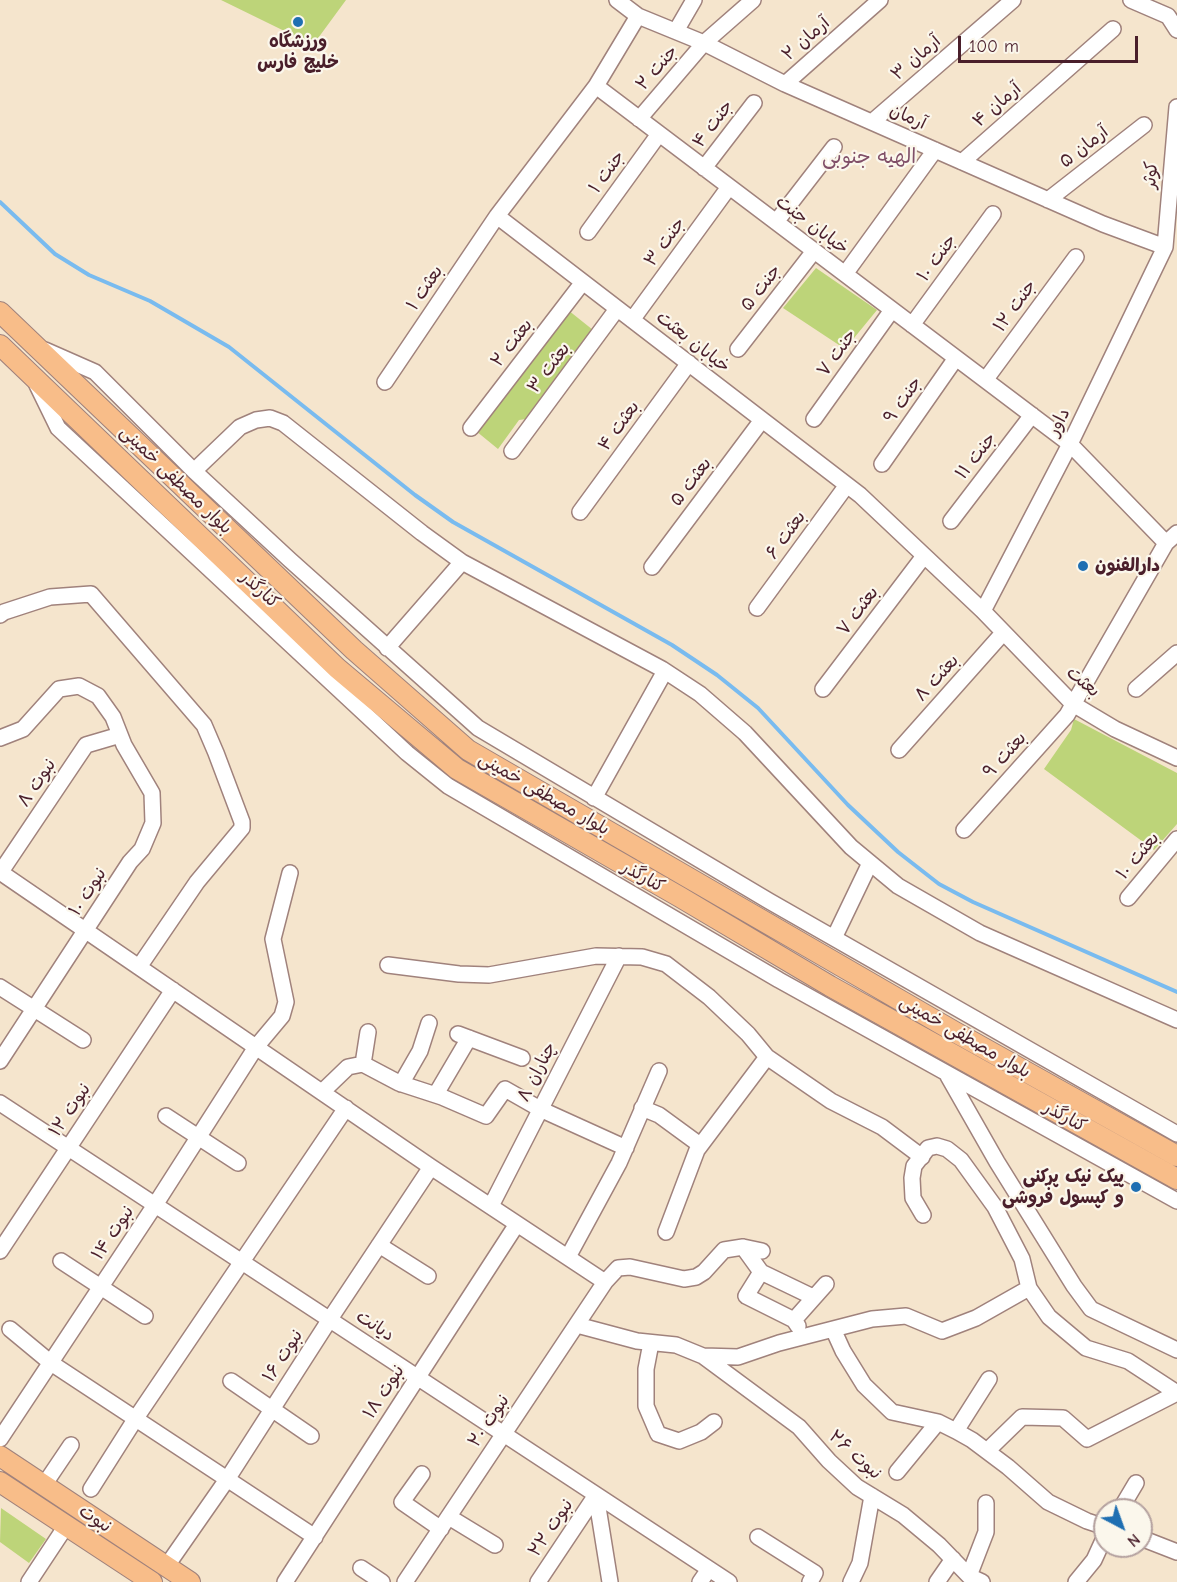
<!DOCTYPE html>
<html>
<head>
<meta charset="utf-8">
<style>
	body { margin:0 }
	#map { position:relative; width:1177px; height:1582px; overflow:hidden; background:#f5e5cd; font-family:"Comic Neue",sans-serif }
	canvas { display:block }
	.north { position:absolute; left:1093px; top:1498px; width:60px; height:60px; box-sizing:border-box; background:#fbf7ec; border:2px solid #b4a19f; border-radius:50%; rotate:139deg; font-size:16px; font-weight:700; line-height:24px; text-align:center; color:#4a1f2b }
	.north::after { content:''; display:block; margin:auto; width:21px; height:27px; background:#1f6fb2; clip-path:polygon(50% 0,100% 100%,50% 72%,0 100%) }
	.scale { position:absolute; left:958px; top:36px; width:180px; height:27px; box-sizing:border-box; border:3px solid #4a1f2b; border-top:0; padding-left:8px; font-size:18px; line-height:21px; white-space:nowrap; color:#4a1f2b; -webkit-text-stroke:4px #fbf7ec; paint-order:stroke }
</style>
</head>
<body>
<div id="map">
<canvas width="1177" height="1582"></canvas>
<div class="north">N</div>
<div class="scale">100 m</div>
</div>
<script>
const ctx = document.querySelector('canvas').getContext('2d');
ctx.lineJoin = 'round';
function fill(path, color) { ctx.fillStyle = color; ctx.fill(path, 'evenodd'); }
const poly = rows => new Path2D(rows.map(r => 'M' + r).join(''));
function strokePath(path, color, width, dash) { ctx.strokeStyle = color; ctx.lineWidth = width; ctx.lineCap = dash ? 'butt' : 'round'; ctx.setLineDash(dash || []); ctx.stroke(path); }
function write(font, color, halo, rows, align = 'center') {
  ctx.font = font + ' "Comic Neue","Playpen Sans Arabic",sans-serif'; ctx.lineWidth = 4.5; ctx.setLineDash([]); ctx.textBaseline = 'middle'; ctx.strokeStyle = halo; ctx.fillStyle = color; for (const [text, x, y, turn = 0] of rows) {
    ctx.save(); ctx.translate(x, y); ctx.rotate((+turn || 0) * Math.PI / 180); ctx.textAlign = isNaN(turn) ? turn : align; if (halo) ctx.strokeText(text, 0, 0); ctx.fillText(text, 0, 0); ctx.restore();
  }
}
fill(poly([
	[221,0,346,0,313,45],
	[816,268,877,310,845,349,783,308],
	[568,310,593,330,526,419,519,420,498,449,476,431],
	[1074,719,1177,773,1177,824,1154,850,1044,769,1071,730],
	[1,1508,46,1539,29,1563,0,1542]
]), '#bdd479');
strokePath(poly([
	[0,202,55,254,89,275,150,301,229,347,415,495,453,522,672,645,717,675,758,708,848,805,898,852,939,884,973,902,1177,992]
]), '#79bbef', 4);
const minor = poly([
	[617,0,638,16,704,43,785,84,1103,224,1165,247],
	[1131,0,1168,16,1177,30],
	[638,16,596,86,1070,444,1166,543],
	[676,31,694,0],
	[785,84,880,0],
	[596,86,497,216,860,495,983,611,1073,704,1115,729,1177,758],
	[639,119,704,43,753,0],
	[872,122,1013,0],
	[962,162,1113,29],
	[704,168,754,103],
	[1048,200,1144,125],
	[776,222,834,147],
	[588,232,659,134],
	[845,274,935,150],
	[632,320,729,187],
	[912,325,993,214],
	[738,349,814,251],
	[45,350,95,372,194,471,290,560,478,728,769,901,1177,1134],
	[986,379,1076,257],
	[385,382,497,216],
	[37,385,58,428,407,753,448,786,779,980,1177,1201],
	[814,419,892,310],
	[471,428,583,282],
	[512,451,617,309],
	[882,464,956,358],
	[194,471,240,427,256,420,270,418,283,423,422,533,462,562,662,669,700,694,745,733,851,847,898,886,980,933,1177,1020],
	[580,512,689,363],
	[951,521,1032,415],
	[652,567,762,420],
	[757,608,847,485],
	[983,611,1070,444,1165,247,1177,107],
	[0,615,4,612,50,597,91,594,204,725,216,753,242,822,242,828,197,882,139,967],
	[387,648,462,562],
	[823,689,924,556],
	[1136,689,1177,653],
	[0,738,23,729,59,689,79,686,98,696,113,717,124,745,152,793,153,823,142,849,130,862,0,1061],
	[899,750,1003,633],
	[594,798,665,671],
	[964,830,1067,715,1166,543,1177,533],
	[0,872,431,1167,605,1282],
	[0,873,86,745,120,735],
	[1128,898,1177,839],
	[834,938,870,863],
	[388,965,459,974,489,975,596,956,642,957,666,964,709,997,748,1034,767,1057,831,1101,882,1127,922,1157],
	[0,987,83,1040],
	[458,1034,522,1058],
	[363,1064,368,1032],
	[948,1076,997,1162,1074,1286,1091,1309,1177,1350],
	[401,1084,420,1051,429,1023],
	[322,1092,348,1067,363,1064,399,1083,442,1097,486,1116,505,1089,540,1109,626,1148],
	[436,1094,469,1038],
	[0,1103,729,1582],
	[642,1108,659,1115,700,1145],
	[166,1116,238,1163],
	[491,1206,619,956],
	[923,1215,913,1198,912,1178,914,1166,928,1148,937,1146,947,1149,961,1160,995,1207,1022,1259,1029,1288,1049,1317,1086,1348,1128,1361,1177,1393],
	[666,1232,697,1150,767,1057],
	[379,1245,428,1276],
	[743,1247,761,1272,813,1297],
	[0,1251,173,990],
	[568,1257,619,1163,659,1071],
	[61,1261,145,1316],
	[761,1272,746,1296,794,1320],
	[577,1325,637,1341,676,1345,703,1356,738,1357,779,1343,872,1319,906,1316,942,1331,976,1318,1029,1288],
	[798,1326,794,1320,826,1284],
	[10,1329,51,1363,315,1537],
	[833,1329,843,1351,864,1385,892,1412,938,1422,956,1431,972,1440,1008,1467,1048,1502,1087,1521,1105,1527],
	[651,1343,646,1369,646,1406,658,1434,679,1441,701,1432,714,1422],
	[703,1356,799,1427,829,1461,857,1487,903,1515,939,1545,969,1576,982,1582],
	[231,1381,311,1436],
	[956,1431,989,1379],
	[0,1439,155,1205,256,1047,282,1016,286,1002,273,939,290,873],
	[987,1451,1022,1417,1063,1418,1087,1439,1177,1393],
	[897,1472,938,1422],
	[422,1474,402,1502,441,1529],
	[44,1485,71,1445],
	[91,1489,136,1418,346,1108],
	[596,1495,610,1582],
	[1120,1510,1136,1483],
	[449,1517,495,1545],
	[758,1537,815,1573,810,1582],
	[1141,1538,1177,1552],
	[166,1567,228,1478,330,1319,431,1167],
	[361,1568,382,1582],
	[969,1576,986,1532,986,1503],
	[29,1582,66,1526],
	[285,1582,517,1224],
	[405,1582,605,1282,618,1268,630,1267,684,1279,696,1277,704,1272,724,1250,743,1247,762,1251],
	[538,1582,596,1495],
	[700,1582,709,1569],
	[851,1582,860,1563,872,1496],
	[937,1582,953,1559],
	[1076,1582,1094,1560,1105,1536]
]);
const major = poly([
	[0,312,354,650,468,750,955,1032,1177,1156],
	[0,345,337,668,457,769,680,897,830,986,1177,1179],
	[0,1456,190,1582],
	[0,1482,152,1582]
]);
strokePath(minor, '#a0827c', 18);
strokePath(major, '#a0827c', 22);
strokePath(minor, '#fff', 15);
strokePath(major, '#f8bd89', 20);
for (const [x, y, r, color] of [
	[298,22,6,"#1f6fb2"],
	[1083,566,6,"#1f6fb2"],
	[1136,1187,6,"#1f6fb2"]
]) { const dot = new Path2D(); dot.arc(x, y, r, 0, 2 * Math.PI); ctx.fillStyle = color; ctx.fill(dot); strokePath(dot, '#fbf7ec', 2); }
write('18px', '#4a1f2b', '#fbf7ec', [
	["آرمان ۲",806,39,-41],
	["آرمان ۳",916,58,-41],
	["جنت ۲",657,68,-49],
	["آرمان ۴",997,105,-41],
	["آرمان",908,117,24],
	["جنت ۴",713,124,-53],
	["آرمان ۵",1084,147,-38],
	["جنت ۱",607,172,-54],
	["کوثر",1151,175,-85],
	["خیابان جنت",812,225,37],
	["جنت ۳",665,242,-54],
	["جنت ۱۰",937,258,-54],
	["بعثت ۱",425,288,-56],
	["جنت ۵",761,288,-52],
	["جنت ۱۲",1015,306,-54],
	["خیابان بعثت",693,342,38],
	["بعثت ۲",512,343,-52],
	["جنت ۷",837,353,-54],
	["بعثت ۳",549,368,-53],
	["جنت ۹",903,400,-55],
	["داور",1059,422,-64],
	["بعثت ۴",619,426,-54],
	["جنت ۱۱",976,456,-52],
	["بلوار مصطفی خمینی",176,480,44],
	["بعثت ۵",691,482,-53],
	["بعثت ۶",786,535,-54],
	["کنارگذر",260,590,43],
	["بعثت ۷",858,611,-53],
	["بعثت ۸",937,678,-48],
	["بعثت",1083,682,40],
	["بعثت ۹",1005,755,-48],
	["نبوت ۸",37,783,-56],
	["بلوار مصطفی خمینی",544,794,30],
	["بعثت ۱۰",1138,856,-50],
	["کنارگذر",643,877,30],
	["نبوت ۱۰",88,892,-57],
	["بلوار مصطفی خمینی",965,1037,30],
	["چناران ۸",537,1072,-63],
	["نبوت ۱۲",70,1110,-56],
	["کنارگذر",1065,1117,29],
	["نبوت ۱۴",113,1233,-56],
	["دیانت",375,1326,33],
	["نبوت ۱۶",283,1356,-57],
	["نبوت ۱۸",384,1392,-57],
	["نبوت ۲۰",489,1421,-56],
	["نبوت ۲۶",855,1455,42],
	["نبوت",95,1519,34],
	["نبوت ۲۲",551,1528,-56]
]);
write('bold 18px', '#4a1f2b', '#fbf7ec', [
	["ورزشگاه",298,42],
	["خلیج فارس",298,63],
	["دارالفنون",1095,566,"left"],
	["پیک نیک پرکنی",1124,1177,"right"],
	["و کپسول فروشی",1124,1198,"right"]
]);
write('20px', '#804f68', '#fbf7ec', [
	["الهیه جنوبی",869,157]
]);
</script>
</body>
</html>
